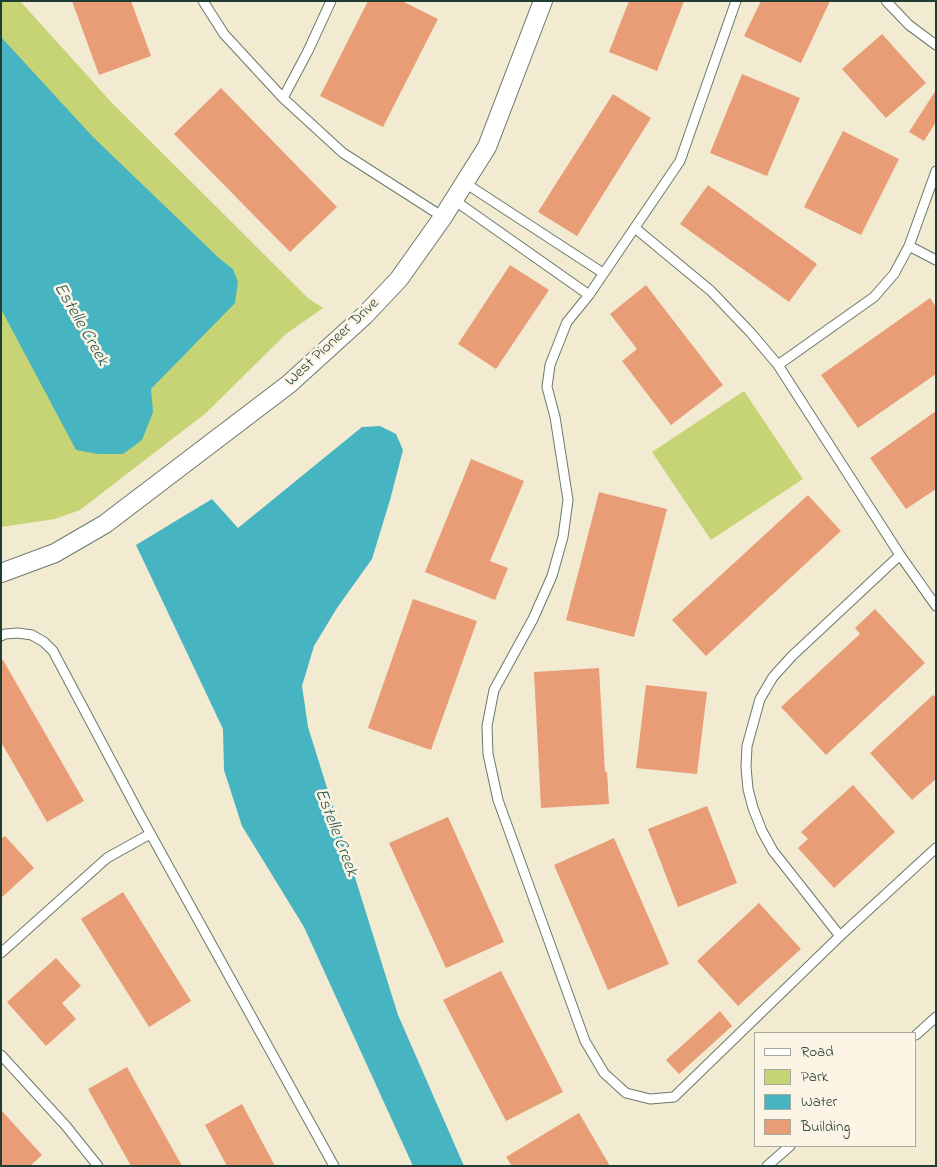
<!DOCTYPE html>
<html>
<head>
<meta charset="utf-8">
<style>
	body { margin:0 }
	#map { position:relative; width:937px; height:1167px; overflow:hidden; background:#f2ebd1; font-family:"Indie Flower",sans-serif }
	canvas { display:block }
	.frame { position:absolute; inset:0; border:2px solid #1f3d34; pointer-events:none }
	.legend { position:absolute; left:754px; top:1032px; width:162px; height:115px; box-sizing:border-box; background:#fcf5e5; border:1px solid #a4ab9e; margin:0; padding:6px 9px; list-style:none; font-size:15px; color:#1f3d34 }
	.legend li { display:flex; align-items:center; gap:10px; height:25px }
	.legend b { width:25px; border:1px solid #a4ab9e }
</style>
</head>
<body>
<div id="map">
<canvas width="937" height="1167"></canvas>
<div class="frame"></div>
<ul class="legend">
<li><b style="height:6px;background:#fff"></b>Road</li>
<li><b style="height:14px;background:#c6d476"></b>Park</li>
<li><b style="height:14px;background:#47b5c1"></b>Water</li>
<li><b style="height:14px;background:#e89d77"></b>Building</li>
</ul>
</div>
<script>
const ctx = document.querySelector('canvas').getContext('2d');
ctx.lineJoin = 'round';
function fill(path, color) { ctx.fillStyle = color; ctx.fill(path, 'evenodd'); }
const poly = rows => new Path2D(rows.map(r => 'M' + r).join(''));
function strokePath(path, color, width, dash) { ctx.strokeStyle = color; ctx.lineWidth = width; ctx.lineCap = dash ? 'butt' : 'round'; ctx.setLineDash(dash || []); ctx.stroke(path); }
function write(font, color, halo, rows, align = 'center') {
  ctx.font = font + ' "Indie Flower",sans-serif'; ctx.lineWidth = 5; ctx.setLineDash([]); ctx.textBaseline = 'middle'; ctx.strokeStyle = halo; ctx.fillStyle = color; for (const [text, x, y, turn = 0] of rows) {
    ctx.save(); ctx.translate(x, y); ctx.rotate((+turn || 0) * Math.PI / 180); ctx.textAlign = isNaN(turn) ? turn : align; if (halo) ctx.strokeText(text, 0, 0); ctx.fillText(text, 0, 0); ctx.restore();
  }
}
fill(poly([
	[1,1,20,1,112,103,308,298,323,308,286,334,206,413,80,510,55,519,1,527],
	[744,391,803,479,711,540,652,452]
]), '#c6d476');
fill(poly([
	[1,37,93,137,220,259,233,269,238,282,235,303,151,389,153,412,142,440,123,454,98,454,76,450,1,309],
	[380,426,396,434,403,450,390,500,372,559,337,608,314,646,302,686,308,727,398,1015,464,1166,413,1166,304,927,242,826,224,770,223,729,136,545,212,499,238,528,362,427]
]), '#47b5c1');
fill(poly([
	[72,1,131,1,151,56,99,75],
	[368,1,402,1,438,19,383,127,320,96],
	[629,1,684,1,657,71,609,52],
	[761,1,830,1,801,63,744,36],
	[882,34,926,83,886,118,842,69],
	[742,74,800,98,767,176,710,153],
	[221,88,337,207,290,252,174,134],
	[936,90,936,122,924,141,909,132],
	[613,94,651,118,577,236,538,212],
	[843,131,899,159,861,235,804,207],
	[708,185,817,264,789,302,680,224],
	[510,265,549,290,496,369,458,344],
	[646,285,723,385,671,425,622,361,637,349,610,314],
	[930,298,936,307,936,374,858,428,821,375],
	[936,411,936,489,906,509,870,458],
	[471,459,524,481,490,561,508,568,495,600,425,572],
	[599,492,667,509,634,637,566,620],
	[808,495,841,531,706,656,672,620],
	[413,599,477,621,431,750,368,728],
	[875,609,925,663,826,755,781,707,860,634,855,628],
	[3,660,84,801,47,822,1,742,1,661],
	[599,668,605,772,607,772,609,804,541,808,534,672],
	[646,685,707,692,697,774,636,768],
	[933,695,936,697,936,779,912,800,870,753],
	[853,785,895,832,834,888,798,848,808,839,801,832],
	[707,806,737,883,678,907,648,829],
	[448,817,504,942,446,968,389,843],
	[5,836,34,868,1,898,1,839],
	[614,838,669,964,608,990,554,865],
	[123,892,191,1001,149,1027,81,919],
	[759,903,801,949,738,1006,697,961],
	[56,958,81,986,62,1003,76,1019,46,1046,7,1002],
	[501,971,563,1092,506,1121,443,1000],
	[720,1011,732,1026,679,1074,666,1060],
	[127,1067,182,1166,131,1166,88,1089],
	[242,1104,275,1166,227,1166,205,1125],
	[1,1110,42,1155,30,1166,1,1166],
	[579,1113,610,1166,512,1166,506,1157]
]), '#e89d77');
const lane = poly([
	[203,1,224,34,283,98,343,153,443,217],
	[736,1,680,161,589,295,567,322,550,365,547,387,555,417,568,500,563,537,552,576,533,619,494,690,487,726,488,754,498,800,585,1041,604,1073,626,1093,650,1099,674,1097,840,936,936,848],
	[886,1,909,25,936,45],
	[283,98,308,51,331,1],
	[465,183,603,273],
	[454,200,589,295],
	[635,228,711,291,751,333,778,365,900,555,936,606],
	[909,246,936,260],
	[778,365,874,297,894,274,909,246,936,171],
	[1,636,5,634,18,633,32,635,44,642,53,651,139,813,334,1166],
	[840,936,773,851,762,831,753,808,748,789,746,767,747,746,760,699,773,677,792,656,900,555],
	[1,953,107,858,150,834],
	[916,1035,936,1017],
	[1,1055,66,1126,98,1166],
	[767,1166,790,1146]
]);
const street = poly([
	[1,573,55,553,105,524,289,384,365,315,399,279,443,217,487,147,543,1]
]);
strokePath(lane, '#697a6b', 11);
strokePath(street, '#697a6b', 20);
strokePath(lane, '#fff', 9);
strokePath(street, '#fff', 18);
write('16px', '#1f3d34', '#fcf5e5', [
	["West Pioneer Drive",333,343,-43]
]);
write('italic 18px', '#295b57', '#fcf5e5', [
	["Estelle Creek",80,325,60],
	["Estelle Creek",335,833,69]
]);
</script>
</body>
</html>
